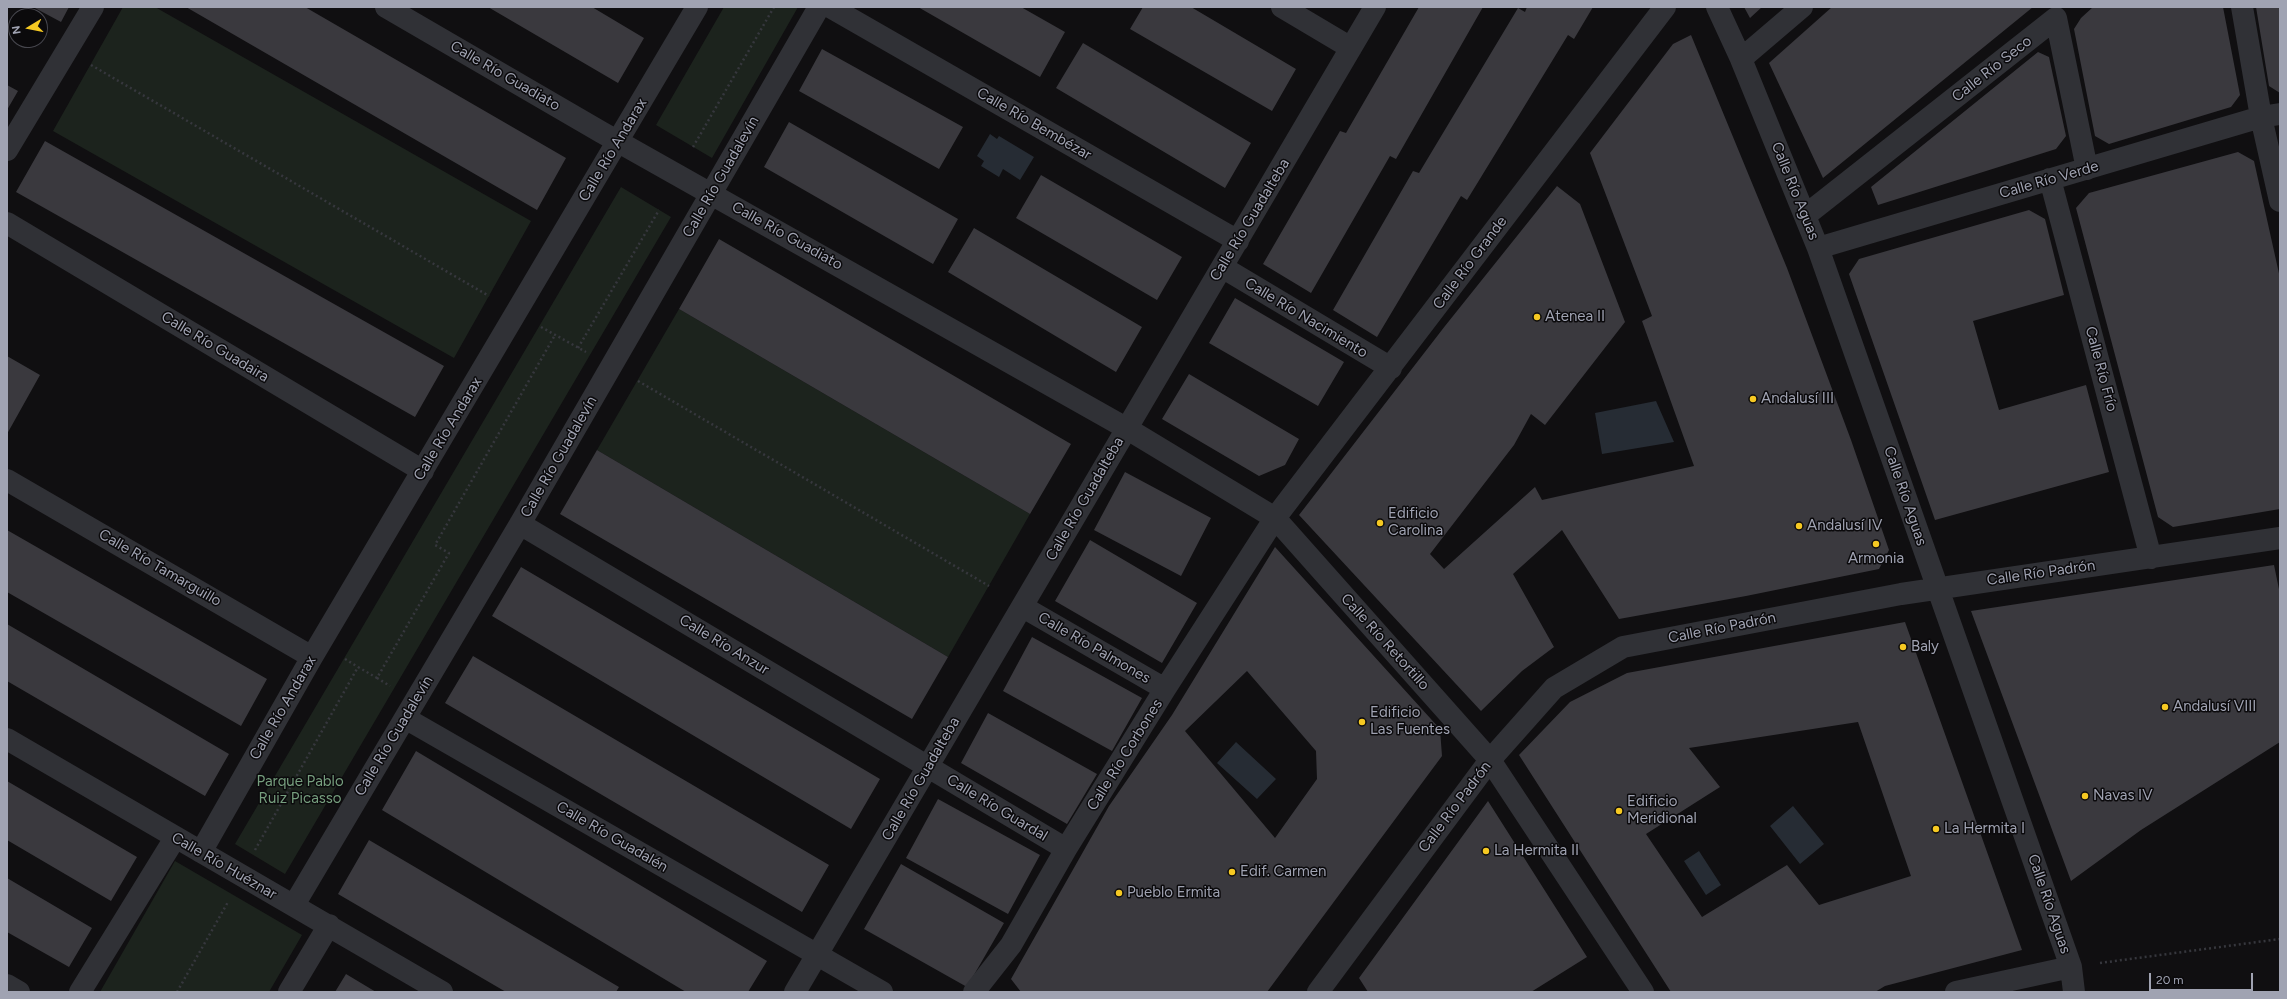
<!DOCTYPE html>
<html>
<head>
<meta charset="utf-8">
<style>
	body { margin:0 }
	#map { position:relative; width:2287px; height:999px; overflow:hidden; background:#100f11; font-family:Figtree,sans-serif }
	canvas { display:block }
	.frame { position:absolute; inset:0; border:8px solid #a0a3b2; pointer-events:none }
	.north { position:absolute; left:8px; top:8px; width:40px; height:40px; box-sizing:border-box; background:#0b0a0c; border:1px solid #47474e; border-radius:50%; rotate:260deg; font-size:11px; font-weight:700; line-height:16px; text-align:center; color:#a0a3b2 }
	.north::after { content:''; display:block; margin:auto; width:14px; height:18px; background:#f6c922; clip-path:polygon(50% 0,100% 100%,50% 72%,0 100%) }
	.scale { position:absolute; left:2149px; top:973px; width:104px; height:18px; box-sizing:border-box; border:2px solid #a0a3b2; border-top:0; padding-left:5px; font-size:12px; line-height:14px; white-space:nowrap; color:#a0a3b2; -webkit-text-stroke:3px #0b0a0c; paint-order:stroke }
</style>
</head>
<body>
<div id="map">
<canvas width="2287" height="999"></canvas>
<div class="frame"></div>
<div class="north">N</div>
<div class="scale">20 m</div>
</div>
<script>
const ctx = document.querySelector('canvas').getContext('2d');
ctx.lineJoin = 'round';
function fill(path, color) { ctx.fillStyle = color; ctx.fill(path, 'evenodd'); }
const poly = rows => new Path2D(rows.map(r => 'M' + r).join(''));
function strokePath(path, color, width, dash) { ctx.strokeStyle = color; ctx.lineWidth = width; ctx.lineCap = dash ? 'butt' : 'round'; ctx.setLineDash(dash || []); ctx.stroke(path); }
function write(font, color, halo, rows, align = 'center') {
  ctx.font = font + ' Figtree,sans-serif'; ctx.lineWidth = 3; ctx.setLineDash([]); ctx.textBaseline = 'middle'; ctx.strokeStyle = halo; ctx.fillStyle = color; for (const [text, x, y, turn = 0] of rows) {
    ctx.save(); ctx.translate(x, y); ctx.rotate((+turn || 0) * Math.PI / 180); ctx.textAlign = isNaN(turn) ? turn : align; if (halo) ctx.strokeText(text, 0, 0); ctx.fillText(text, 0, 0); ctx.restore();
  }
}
fill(poly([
	[123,7,155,7,531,221,454,358,53,131],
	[724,7,798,7,712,158,656,125],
	[621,187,671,217,285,874,235,844],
	[679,309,1030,514,948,657,597,450],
	[175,861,302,935,269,992,100,992]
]), '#1c231d');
fill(poly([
	[990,134,997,139,999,136,1034,157,1020,180,1003,169,999,177,981,166,984,161,977,156],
	[1656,401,1674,442,1602,454,1595,413],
	[1236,742,1276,779,1257,799,1217,763],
	[1793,806,1824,844,1800,864,1770,826],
	[1699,851,1721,885,1706,895,1684,861]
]), '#262c34');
fill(poly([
	[33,7,69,7,61,22],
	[186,7,305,7,566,158,537,210],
	[488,7,592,7,644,38,618,83],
	[918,7,1021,7,1065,32,1040,77],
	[1143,7,1191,7,1296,69,1272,111,1130,29],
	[1419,7,1483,7,1396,159,1390,156,1311,293,1263,264,1340,131,1346,133],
	[1527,7,1593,7,1574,39,1568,35,1467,200,1461,196,1377,337,1333,310,1413,171,1419,173,1518,8,1525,12],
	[1744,7,1762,7,1750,18],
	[1832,7,2033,7,1823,178,1769,63],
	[2093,7,2223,7,2240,95,2231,107,2109,144,2095,136,2074,29,2081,18],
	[2256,7,2280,7,2280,93,2269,86],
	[1691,35,1787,268,1851,440,1889,550,1879,569,1746,596,1619,619,1562,530,1513,574,1554,647,1522,671,1481,711,1299,515,1445,326,1557,186,1580,204,1625,322,1545,425,1531,414,1514,445,1430,554,1444,569,1535,487,1542,500,1694,466,1642,321,1652,316,1590,153,1673,44],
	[1083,43,1251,143,1225,188,1056,88],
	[822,49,963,127,939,169,799,91],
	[2038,52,2049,57,2066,136,2056,149,1878,205,1871,187],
	[7,85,18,91,7,110],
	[789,122,958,219,933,264,764,167],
	[45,141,444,366,415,417,16,192],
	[2238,152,2254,161,2280,278,2280,509,2173,527,2158,517,2076,208,2089,193],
	[1041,175,1182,257,1157,300,1016,218],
	[2029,210,2045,219,2064,295,1973,321,1999,410,2086,385,2109,472,1935,520,1849,274,1859,259],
	[974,228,1142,327,1116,372,948,272],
	[719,239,1071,444,1030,514,679,309],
	[1235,298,1344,362,1318,406,1209,343],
	[7,356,40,375,7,434],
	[1189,374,1299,439,1285,465,1259,476,1162,419],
	[597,450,948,657,912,719,560,514],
	[1125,472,1211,518,1181,576,1094,530],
	[7,530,267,679,241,726,7,592],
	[1090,540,1197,603,1162,663,1055,601],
	[1275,547,1440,729,1442,756,1267,992,1021,992,1011,979,1109,806,1172,715],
	[1247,671,1316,751,1317,779,1275,838,1185,731],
	[2274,565,2280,594,2280,742,2141,830,2071,881,1971,611],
	[521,567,880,779,851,829,492,616],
	[1905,622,2022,950,1885,986,1875,992,1671,992,1519,755,1570,702,1627,673],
	[1858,722,1911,876,1819,905,1787,865,1702,917,1646,834,1720,787,1689,748],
	[7,624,229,754,205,796,7,681],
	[1032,637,1142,698,1112,751,1003,691],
	[473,656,829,865,802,912,445,703],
	[988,713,1097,774,1067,824,961,763],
	[416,751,767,961,748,992,686,992,382,810],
	[7,781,137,857,111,901,7,840],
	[938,799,1040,855,1008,914,906,858],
	[1488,801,1587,957,1531,992,1368,992,1359,978],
	[369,840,619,987,616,992,506,992,338,894],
	[901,864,1004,923,967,987,864,929],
	[7,878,92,928,69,967,7,932],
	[346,974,376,992,335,992]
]), '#3a393e');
strokePath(poly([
	[91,65,489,296],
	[693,147,774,7],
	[541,327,586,352],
	[578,348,659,210],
	[638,381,989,586],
	[345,659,358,667],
	[377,678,390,686],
	[255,850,358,667,377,678,449,553,435,545,555,335],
	[2100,963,2280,939],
	[177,992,228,902]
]), '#36373d', 2.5, [2, 3]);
strokePath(poly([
	[386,7,601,132,1126,428,1275,518,1490,760,1643,992],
	[830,7,1238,241],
	[1282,7,1351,48],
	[1717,7,1741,59,1818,248,2071,967,2074,992],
	[2242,7,2261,117,2280,201],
	[1741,59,1802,7],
	[7,150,93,7],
	[2050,179,2151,558],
	[1806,215,2056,18,2087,169],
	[7,223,423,471],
	[1818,248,2261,117,2280,114],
	[1222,267,1391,368],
	[7,480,312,657],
	[520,524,1066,849],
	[1023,607,1165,689],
	[405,718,882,992],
	[7,739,442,992],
	[201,852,312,657,697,7],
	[294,905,520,524,819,7],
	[7,985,19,992],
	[80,992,175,838],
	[289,992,329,925],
	[795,992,1375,7],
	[974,992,1011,945,1066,849,1165,689,1275,518,1665,7],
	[1318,992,1490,760,1554,688,1623,647,1901,594,2280,538],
	[1956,992,2071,967]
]), '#303136', 22);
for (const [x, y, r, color] of [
	[1537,317,4,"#f6c922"],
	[1753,399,4,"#f6c922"],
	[1380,523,4,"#f6c922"],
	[1799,526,4,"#f6c922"],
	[1876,544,4,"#f6c922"],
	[1903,647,4,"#f6c922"],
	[2165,707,4,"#f6c922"],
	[1362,722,4,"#f6c922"],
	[2085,796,4,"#f6c922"],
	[1619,811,4,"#f6c922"],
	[1936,829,4,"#f6c922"],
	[1486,851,4,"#f6c922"],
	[1232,872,4,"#f6c922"],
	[1119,893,4,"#f6c922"]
]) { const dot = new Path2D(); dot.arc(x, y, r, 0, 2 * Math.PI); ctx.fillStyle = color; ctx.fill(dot); strokePath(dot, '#0b0a0c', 1.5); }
write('15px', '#a0a3b2', '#0b0a0c', [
	["Calle Río Seco",1992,69,-38],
	["Calle Río Guadiato",505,76,30],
	["Calle Río Bembézar",1034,124,30],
	["Calle Río Andarax",613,150,-59],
	["Calle Río Guadalevín",721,177,-60],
	["Calle Río Verde",2049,180,-16],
	["Calle Río Aguas",1795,191,68],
	["Calle Río Guadalteba",1250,220,-59],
	["Calle Río Guadiato",787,236,29],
	["Calle Río Grande",1470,263,-53],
	["Calle Río Nacimiento",1306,318,31],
	["Calle Río Guadaira",215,347,31],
	["Calle Río Frío",2101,369,75],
	["Calle Río Andarax",448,429,-59],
	["Calle Río Guadalevín",559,457,-60],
	["Calle Río Aguas",1905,496,71],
	["Calle Río Guadalteba",1085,499,-60],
	["Calle Río Tamarguillo",160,568,30],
	["Calle Río Padrón",2041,573,-8],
	["Calle Río Padrón",1722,628,-11],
	["Calle Río Retortillo",1385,642,48],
	["Calle Río Anzur",724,645,31],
	["Calle Río Palmones",1094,648,30],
	["Calle Río Andarax",283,708,-60],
	["Calle Río Guadalevín",394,736,-59],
	["Calle Río Corbones",1125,755,-58],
	["Calle Río Guadalteba",921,779,-60],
	["Calle Río Padrón",1455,807,-53],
	["Calle Río Guardal",997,808,31],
	["Calle Río Guadalén",612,837,30],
	["Calle Río Huéznar",224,866,30],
	["Calle Río Aguas",2049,904,71]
]);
write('15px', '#a0a3b2', '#0b0a0c', [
	["Atenea II",1545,317],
	["Andalusí III",1761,399],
	["Edificio",1388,514],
	["Carolina",1388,531],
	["Andalusí IV",1807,526],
	["Armonia",1876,559,"center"],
	["Baly",1911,647],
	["Andalusí VIII",2173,707],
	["Edificio",1370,713],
	["Las Fuentes",1370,730],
	["Navas IV",2093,796],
	["Edificio",1627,802],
	["Meridional",1627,819],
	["La Hermita I",1944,829],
	["La Hermita II",1494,851],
	["Edif. Carmen",1240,872],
	["Pueblo Ermita",1127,893]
], 'left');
write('15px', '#769e7e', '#0b0a0c', [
	["Parque Pablo",300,782],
	["Ruiz Picasso",300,799]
]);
</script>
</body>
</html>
